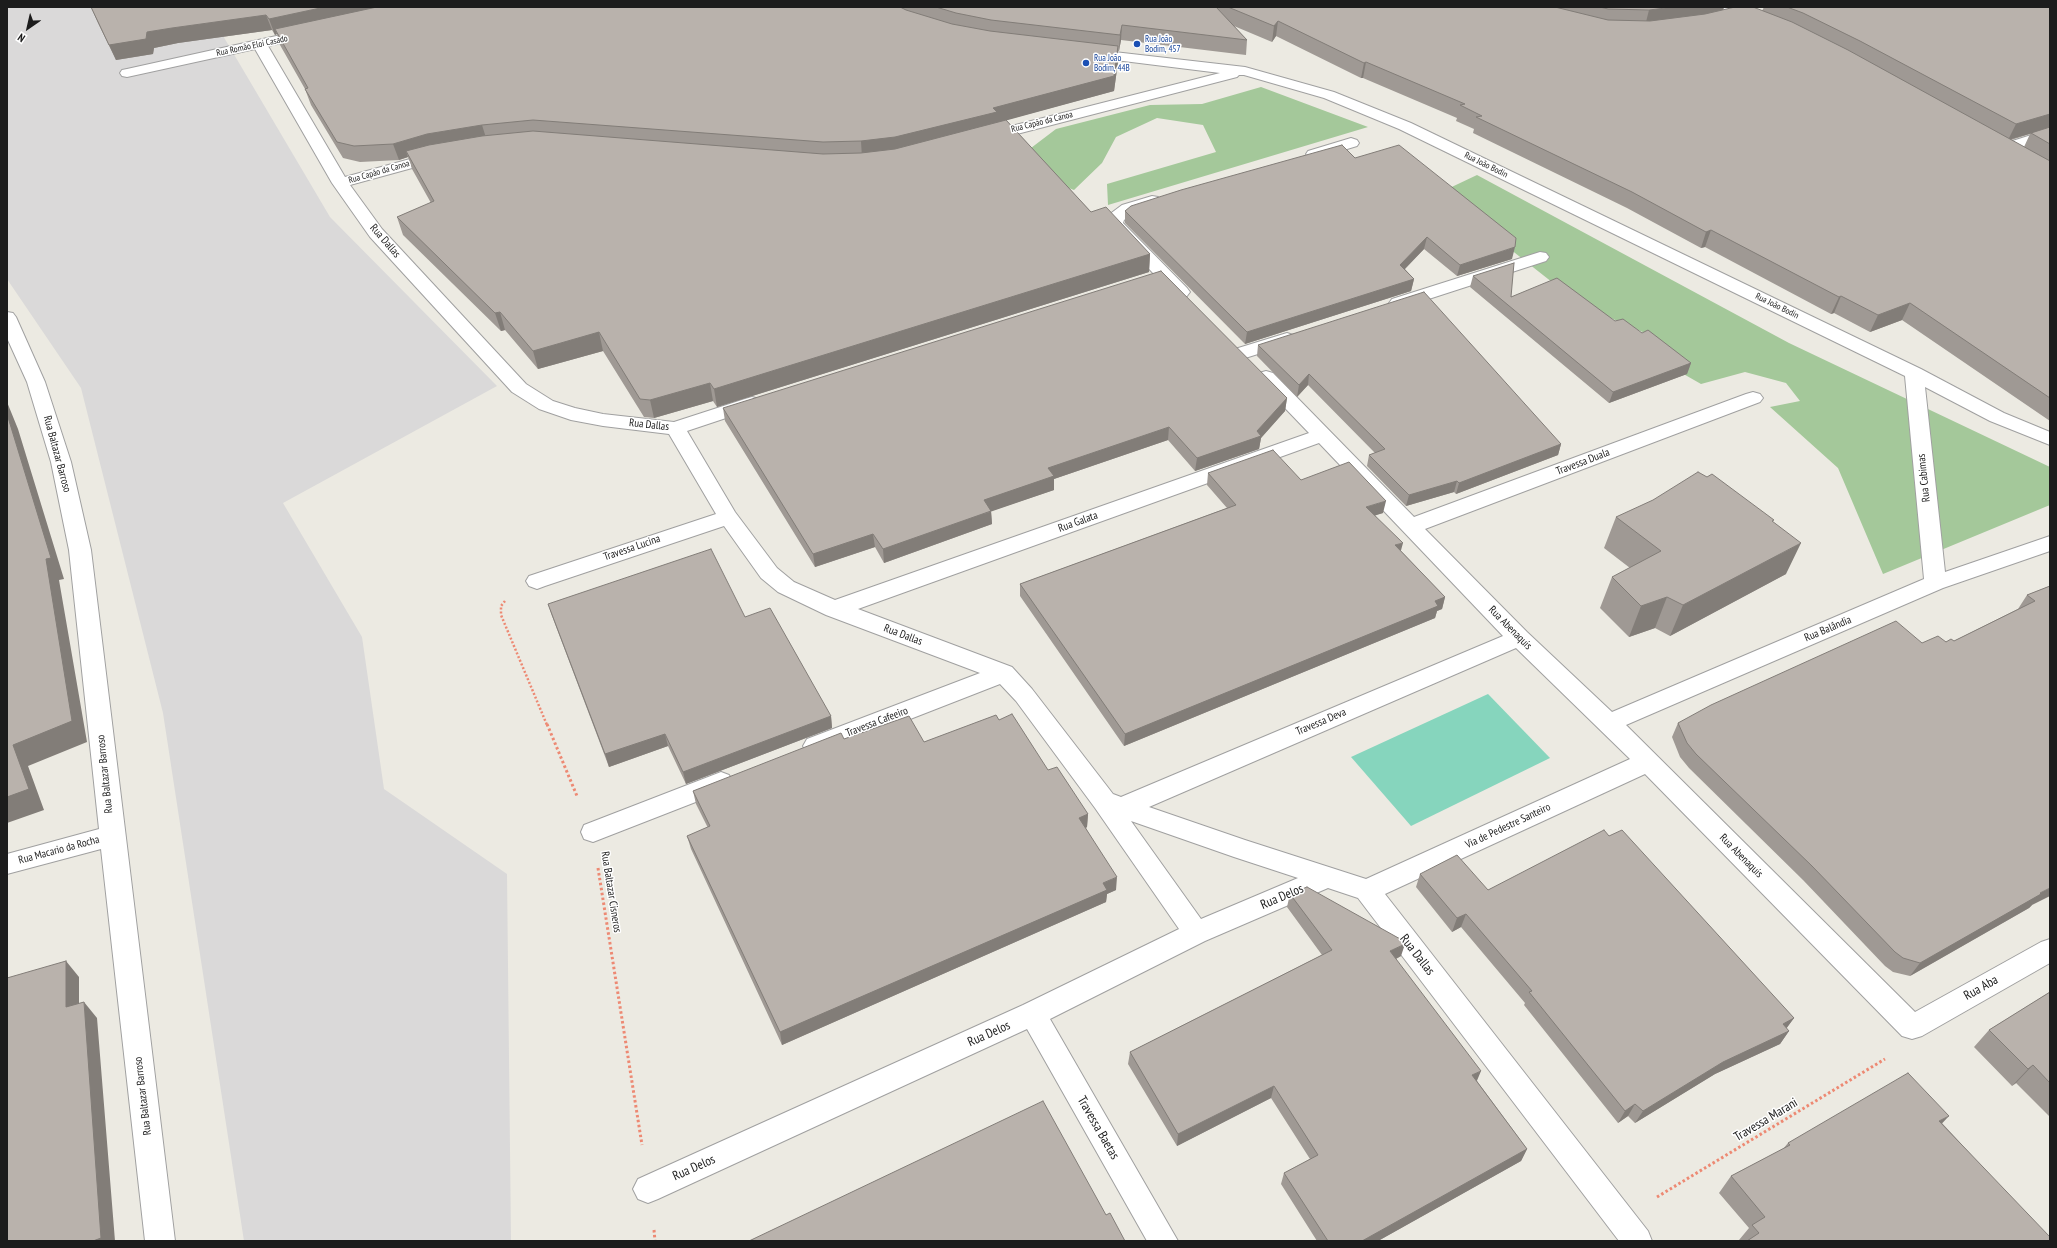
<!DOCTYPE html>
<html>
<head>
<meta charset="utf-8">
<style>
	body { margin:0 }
	#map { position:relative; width:2057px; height:1248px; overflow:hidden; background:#eceae2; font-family:"PT Sans Narrow",sans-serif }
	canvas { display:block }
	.frame { position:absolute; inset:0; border:8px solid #1c1c1c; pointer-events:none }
	.north { position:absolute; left:8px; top:8px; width:40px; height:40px; -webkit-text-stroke:3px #fff; paint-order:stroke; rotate:214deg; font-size:11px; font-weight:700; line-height:16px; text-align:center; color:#1c1c1c }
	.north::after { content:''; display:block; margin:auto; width:14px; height:18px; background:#1c1c1c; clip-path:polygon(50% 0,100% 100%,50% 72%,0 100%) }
</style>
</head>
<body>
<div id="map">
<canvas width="2057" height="1248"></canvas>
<div class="frame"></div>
<div class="north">N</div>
</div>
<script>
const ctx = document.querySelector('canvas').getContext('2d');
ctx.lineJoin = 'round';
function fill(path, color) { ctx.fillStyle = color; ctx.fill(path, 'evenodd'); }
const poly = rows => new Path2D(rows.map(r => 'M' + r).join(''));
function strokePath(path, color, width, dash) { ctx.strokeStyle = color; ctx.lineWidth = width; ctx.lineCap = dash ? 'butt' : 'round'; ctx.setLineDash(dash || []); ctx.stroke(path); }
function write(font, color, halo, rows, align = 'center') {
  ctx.font = font + ' "PT Sans Narrow",sans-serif'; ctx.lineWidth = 3; ctx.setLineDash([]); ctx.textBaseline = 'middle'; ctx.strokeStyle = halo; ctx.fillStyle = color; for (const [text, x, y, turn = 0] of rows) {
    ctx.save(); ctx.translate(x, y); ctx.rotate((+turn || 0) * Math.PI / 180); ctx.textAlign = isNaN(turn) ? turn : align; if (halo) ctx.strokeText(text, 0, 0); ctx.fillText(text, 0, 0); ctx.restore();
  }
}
fill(poly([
	[7,7,206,7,330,217,497,386,283,503,362,637,384,789,507,874,511,1241,244,1241,163,713,81,388,7,279]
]), '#dad9d9');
fill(poly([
	[1261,87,1368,127,1108,205,1107,184,1216,152,1203,125,1157,118,1116,137,1102,163,1074,190,1055,183,1031,148,1056,129,1150,105,1202,104],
	[1477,175,1789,343,2050,467,2050,505,1883,574,1838,468,1770,407,1800,401,1786,383,1745,372,1701,384,1680,372,1654,337,1581,305,1439,193]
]), '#a4c89a');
fill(poly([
	[1488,694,1550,758,1411,826,1351,757]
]), '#86d5bd');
const minor = poly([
	[1717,7,1737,7,1761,16,1763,19,1761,22,1756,23,1751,22,1719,10,1717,7],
	[308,29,313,30,315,33,313,36,268,46,345,177,439,151,445,153,447,156,445,159,350,185,382,229,526,384,553,401,575,408,603,414,674,422,745,399,752,397,759,399,762,403,759,407,687,431,735,512,777,568,794,582,835,600,1309,433,1259,381,1257,377,1259,373,1266,371,1273,373,1414,517,1746,394,1753,392,1760,394,1763,398,1760,402,1425,529,1527,632,1612,712,1924,579,1905,376,1399,129,1324,98,1244,75,1239,75,1237,77,986,142,980,140,978,137,980,134,1220,73,1083,56,1081,53,1083,50,1088,49,1245,67,1334,92,1411,123,1921,369,2004,413,2050,432,2050,445,1990,421,1925,387,1945,572,2050,536,2050,551,1943,588,1626,725,1915,1012,2041,942,2050,939,2050,963,1922,1036,1912,1039,1902,1036,1645,774,1385,894,1648,1231,1652,1241,1619,1241,1358,898,1328,888,1205,941,1050,1019,1178,1241,1147,1241,1027,1029,658,1199,648,1203,638,1199,633,1189,638,1179,1023,1005,1179,929,1095,808,1016,701,1000,684,823,753,815,755,807,753,803,746,807,739,980,673,826,615,778,592,761,578,724,526,545,586,537,589,529,586,526,581,529,576,716,514,669,434,603,426,571,420,539,409,512,392,370,237,332,183,255,49,127,77,122,76,120,73,122,70,127,69,308,29],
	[1319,443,1503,636,1121,797,1113,794,1032,689,1012,667,858,609,1319,443],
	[1516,648,1630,759,1366,879,1245,840,1149,807,1516,648],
	[1131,821,1234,857,1298,878,1201,919,1131,821],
	[2050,129,2050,139,2006,153,2000,151,1998,148,2000,145,2050,129],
	[1351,138,1357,140,1359,143,1357,146,1314,159,1308,157,1306,154,1308,151,1351,138],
	[1152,196,1158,197,1160,201,1158,205,1134,213,1124,220,1123,223,1187,288,1190,292,1187,296,1181,297,1175,296,1106,224,1110,214,1122,205,1152,196],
	[1540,252,1546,253,1549,257,1546,261,1404,307,1398,308,1392,307,1389,303,1392,299,1540,252],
	[7,312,13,313,16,317,45,382,71,462,91,550,175,1241,145,1241,101,849,7,874,7,854,99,829,69,550,51,462,27,382,7,338,7,312],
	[1287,333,1293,335,1296,339,1293,343,1242,359,1235,357,1233,353,1235,349,1287,333],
	[721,772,729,775,733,782,729,789,593,842,584,839,581,832,584,825,721,772]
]);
strokePath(minor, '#a0a0a0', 2);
strokePath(poly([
	[505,601,501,606,501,615,547,725]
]), '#ed8973', 2.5, [2, 2]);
strokePath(poly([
	[547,724,577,796],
	[598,868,642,1145],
	[1657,1197,1885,1059],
	[654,1230,655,1241]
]), '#ed8973', 3, [2.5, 2.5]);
fill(minor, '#fff');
fill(poly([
	[91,7,1724,7,1723,10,1762,11,1764,7,2050,7,2050,421,1902,320,1870,332,1834,313,1831,314,1705,247,1701,248,1627,208,1473,133,1474,129,1456,121,1457,118,1363,78,1361,78,1276,36,1272,42,1234,26,1247,40,1246,55,1121,40,1119,51,1118,51,1118,62,1114,91,1006,120,1091,212,1150,254,1149,272,717,407,713,401,654,418,644,417,603,351,538,369,505,330,501,331,403,235,397,217,431,203,412,169,408,157,399,160,360,162,343,158,311,105,305,89,280,45,277,34,275,35,272,30,178,43,154,48,153,54,116,60,98,23],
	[2030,134,2024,147,2011,140],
	[1355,158,1512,259,1457,276,1424,249,1405,269,1414,279,1411,291,1245,344,1125,223,1125,211],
	[1473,276,1511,297,1642,333,1691,363,1687,374,1609,403,1470,287],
	[1258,345,1561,444,1558,455,1456,494,1454,492,1406,506,1367,466,1369,455,1375,453,1308,385,1297,397,1257,356],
	[1287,398,1285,411,1261,438,1259,449,1195,471,1168,440,1054,479,1054,490,991,511,992,524,884,563,875,547,815,567,725,421,723,408],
	[1208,473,1301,480,1383,513,1375,515,1401,551,1445,597,1442,609,1437,611,1435,618,1124,746,1020,596,1020,584,1227,508,1207,485],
	[1616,517,1773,522,1786,574,1670,636,1655,628,1629,637,1600,608,1612,577,1630,568,1604,548],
	[2050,586,2032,905,2029,908,1910,976,1893,972,1885,966,1803,880,1689,768,1680,757,1672,737,1678,723,1922,643,1954,641,2018,609,2027,595],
	[548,604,745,617,831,716,832,728,686,784,668,746,609,767,552,616],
	[999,720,1048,770,1088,814,1087,827,1086,828,1116,890,1107,894,1106,902,782,1045,691,849,687,836,708,828,696,804,693,791,844,739,924,742],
	[1609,836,1794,1018,1786,1029,1789,1031,1780,1044,1715,1074,1635,1123,1628,1116,1618,1123,1524,1005,1525,1003,1461,927,1452,932,1416,887,1420,874,1488,890],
	[1290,894,1401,956,1396,959,1477,1081,1527,1149,1521,1161,1378,1241,1317,1241,1281,1184,1284,1173,1310,1159,1271,1098,1177,1146,1128,1064,1130,1052,1322,955,1287,907],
	[2050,992,2050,1117,2016,1083,2012,1086,1974,1047,1989,1030],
	[1942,1123,2050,1241,1739,1241,1739,1240,1749,1228,1719,1193,1731,1176,1783,1149,1788,1143]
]), '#9f9994');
fill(poly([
	[325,7,399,7,275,29,277,34,275,35,269,19],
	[1674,7,1724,7,1722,13,1645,26,1649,10],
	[266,15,272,30,178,43,154,48,153,54,116,60,109,45,147,32,172,28],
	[1278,21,1276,36,1272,42,1274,26],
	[1122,25,1121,40,1119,51,1120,35],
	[1118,46,1118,62,1114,91,997,123,862,158,861,141,993,108],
	[1366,62,1363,78,1361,78,1364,63],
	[2050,114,2050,128,2008,140,2016,124],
	[482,125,487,141,406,151,408,157,399,160,393,144,427,134],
	[1711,230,1705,247,1701,248,1706,232],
	[1427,237,1424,249,1398,276,1400,265],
	[1515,247,1512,259,1457,276,1460,265],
	[1150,254,1149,272,717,407,714,389],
	[1414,279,1411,291,1245,344,1247,332],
	[1841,296,1834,313,1831,314,1839,297],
	[1910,303,1902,320,1870,332,1878,315],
	[500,312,505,330,501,331,495,313],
	[599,332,603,351,538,369,533,351],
	[1691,363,1687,374,1609,403,1613,392],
	[1309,374,1308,385,1297,397,1299,385],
	[710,383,713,401,654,418,650,400],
	[1287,398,1285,411,1261,438,1259,449,1195,471,1197,458,1257,431],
	[7,402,18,429,64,579,59,580,87,742,28,766,44,810,7,823,7,797,13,745],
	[1169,427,1168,440,1054,479,1054,490,984,514,984,500,1048,468],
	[1561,444,1558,455,1456,494,1459,483],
	[1457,481,1454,492,1406,506,1409,495],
	[1386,501,1383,513,1364,519,1366,507],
	[991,511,992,524,884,563,883,549],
	[873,534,875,547,815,567,813,554],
	[1403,543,1400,554,1395,545],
	[1801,543,1786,574,1670,636,1683,605],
	[1445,597,1442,609,1437,611,1435,618,1124,746,1125,734],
	[1667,597,1655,628,1629,637,1641,606],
	[831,716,832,728,686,784,683,772],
	[665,734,668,746,609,767,605,754],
	[1088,814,1087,827,1079,831,1079,818],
	[1117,877,1116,890,1107,894,1106,902,782,1045,780,1032],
	[2050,888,2050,896,2032,905,2029,908,1910,976,1920,963,2040,893],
	[1466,914,1461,927,1452,932,1457,918],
	[1405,944,1401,956,1386,964,1390,951],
	[66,961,79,977,79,1023,66,1007],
	[84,1002,97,1018,115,1241,93,1241],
	[1794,1018,1785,1030,1783,1024],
	[1789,1031,1780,1044,1715,1074,1635,1123,1643,1111,1723,1062],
	[2033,1065,2016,1083,2012,1086,2028,1069],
	[1481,1071,1476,1083,1472,1075],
	[1274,1086,1271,1098,1177,1146,1178,1134],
	[1635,1104,1628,1116,1618,1123,1625,1111],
	[1949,1116,1933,1133,1939,1121],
	[1527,1149,1521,1161,1378,1241,1362,1241]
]), '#827d78');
const building = poly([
	[91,7,325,7,269,19,266,15,172,28,147,32,146,39,109,45,91,7],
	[377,7,900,7,906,10,952,24,990,31,1118,46,1114,76,993,108,997,112,895,137,861,141,823,142,533,120,482,125,427,134,393,144,354,146,337,142,305,89,308,88,275,29,377,7],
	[936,7,1216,7,1247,40,1122,25,1120,35,991,20,956,13,936,7],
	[1228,7,1555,7,1608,20,1650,21,1705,14,1735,7,1753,7,1792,22,1848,50,2050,161,2050,398,1910,303,1878,315,1841,296,1839,297,1711,230,1706,232,1632,192,1476,117,1482,116,1460,105,1465,104,1366,62,1364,63,1278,21,1274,26,1228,7],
	[1600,7,1674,7,1649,10,1608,9,1600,7],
	[1787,7,2050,7,2050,114,2016,124,1860,41,1803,13,1787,7],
	[1006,120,1091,212,1106,207,1150,254,714,389,710,383,650,400,640,399,599,332,533,351,500,312,495,313,397,217,434,201,406,151,429,145,482,136,533,131,823,154,861,153,895,149,1006,120],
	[2050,127,2050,144,2031,133,2050,127],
	[1342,145,1355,158,1399,145,1516,238,1515,247,1460,265,1427,237,1400,265,1414,279,1247,332,1125,211,1131,206,1181,190,1342,145],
	[1514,263,1511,297,1557,278,1615,321,1623,319,1642,333,1648,330,1691,363,1613,392,1473,276,1514,263],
	[1161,271,1287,398,1257,431,1261,436,1197,458,1169,427,1048,468,1054,476,984,500,991,511,883,549,873,534,813,554,723,408,1161,271],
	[1424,292,1561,444,1459,483,1457,481,1409,495,1369,455,1385,449,1309,374,1299,385,1258,345,1424,292],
	[7,414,51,558,46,559,72,721,13,745,29,789,7,797,7,414],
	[1273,450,1301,480,1349,462,1386,501,1366,507,1403,543,1395,545,1445,597,1435,601,1438,606,1125,734,1020,584,1236,505,1208,473,1273,450],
	[1698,472,1707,477,1712,474,1774,520,1772,521,1801,543,1683,605,1667,597,1641,606,1612,577,1661,551,1616,517,1653,500,1698,472],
	[711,549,745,617,770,608,831,716,683,772,665,734,605,754,548,604,711,549],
	[2050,586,2050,888,2040,893,2041,894,1920,963,1903,958,1895,952,1812,866,1696,754,1687,743,1678,723,1711,705,1896,621,1922,643,1938,636,1946,642,1951,639,1954,641,2035,601,2027,595,2050,586],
	[1012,714,1048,770,1057,767,1088,814,1079,818,1117,877,1103,883,1107,890,780,1032,687,836,710,826,693,791,841,733,844,739,909,716,924,742,996,715,999,720,1012,714],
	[1604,830,1609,836,1622,830,1794,1018,1783,1024,1789,1031,1723,1062,1643,1111,1635,1104,1625,1111,1529,992,1532,991,1466,914,1457,918,1420,874,1457,855,1488,890,1604,830],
	[1307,887,1402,940,1405,944,1390,951,1481,1071,1472,1075,1527,1149,1362,1241,1328,1241,1284,1173,1318,1155,1274,1086,1178,1134,1130,1052,1332,950,1290,894,1307,887],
	[66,961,66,1007,84,1002,101,1238,93,1241,7,1241,7,978,66,961],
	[2050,992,2050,1083,2033,1065,2028,1069,1989,1030,2050,992],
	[1908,1073,1949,1116,1939,1121,2050,1237,2050,1241,1747,1241,1759,1233,1752,1225,1765,1217,1731,1176,1790,1145,1788,1143,1908,1073],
	[1043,1101,1106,1215,1110,1213,1125,1241,749,1241,1043,1101]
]);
fill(building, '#b9b2ac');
strokePath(building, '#827d78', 1);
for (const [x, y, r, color] of [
	[1137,44,4,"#1a4fb4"],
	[1086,63,4,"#1a4fb4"]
]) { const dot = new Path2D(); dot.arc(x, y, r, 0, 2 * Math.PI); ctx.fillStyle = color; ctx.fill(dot); strokePath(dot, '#fff', 1.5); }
write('9px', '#164399', '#fff', [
	["Rua João",1145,39],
	["Bodim, 457",1145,49],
	["Rua João",1094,58],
	["Bodim, 44B",1094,68]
], 'left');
write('9px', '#1c1c1c', '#fff', [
	["Rua Romão Eloi Casado",252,46,-12],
	["Rua Capão da Canoa",1042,122,-14],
	["Rua João Bodin",1486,165,26],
	["Rua Capão da Canoa",379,172,-16],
	["Rua João Bodin",1777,306,26]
]);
write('11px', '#1c1c1c', '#fff', [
	["Rua Dallas",385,241,49],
	["Rua Dallas",649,425,6],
	["Rua Baltazar Barroso",57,454,75],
	["Travessa Duala",1583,462,-21],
	["Rua Cabimas",1924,478,-96],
	["Rua Galata",1078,522,-20],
	["Travessa Lucina",632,548,-19],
	["Rua Abenaquis",1510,628,45],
	["Rua Balândia",1828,629,-23],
	["Rua Dallas",903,635,21],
	["Travessa Cafeeiro",877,722,-21],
	["Travessa Deva",1321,722,-23],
	["Rua Baltazar Barroso",105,774,-96],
	["Via de Pedestre Santeiro",1508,826,-25],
	["Rua Macario da Rocha",59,850,-15],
	["Rua Abenaquis",1741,856,45],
	["Rua Baltazar Cisneros",611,892,81],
	["Rua Baltazar Barroso",143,1096,-97]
]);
write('13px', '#1c1c1c', '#fff', [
	["Rua Delos",1282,897,-23],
	["Rua Dallas",1417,955,52],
	["Rua Aba",1981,988,-29],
	["Rua Delos",989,1034,-24],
	["Travessa Marani",1766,1120,-31],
	["Travessa Baetas",1098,1128,60],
	["Rua Delos",694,1168,-24]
]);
</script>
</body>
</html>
